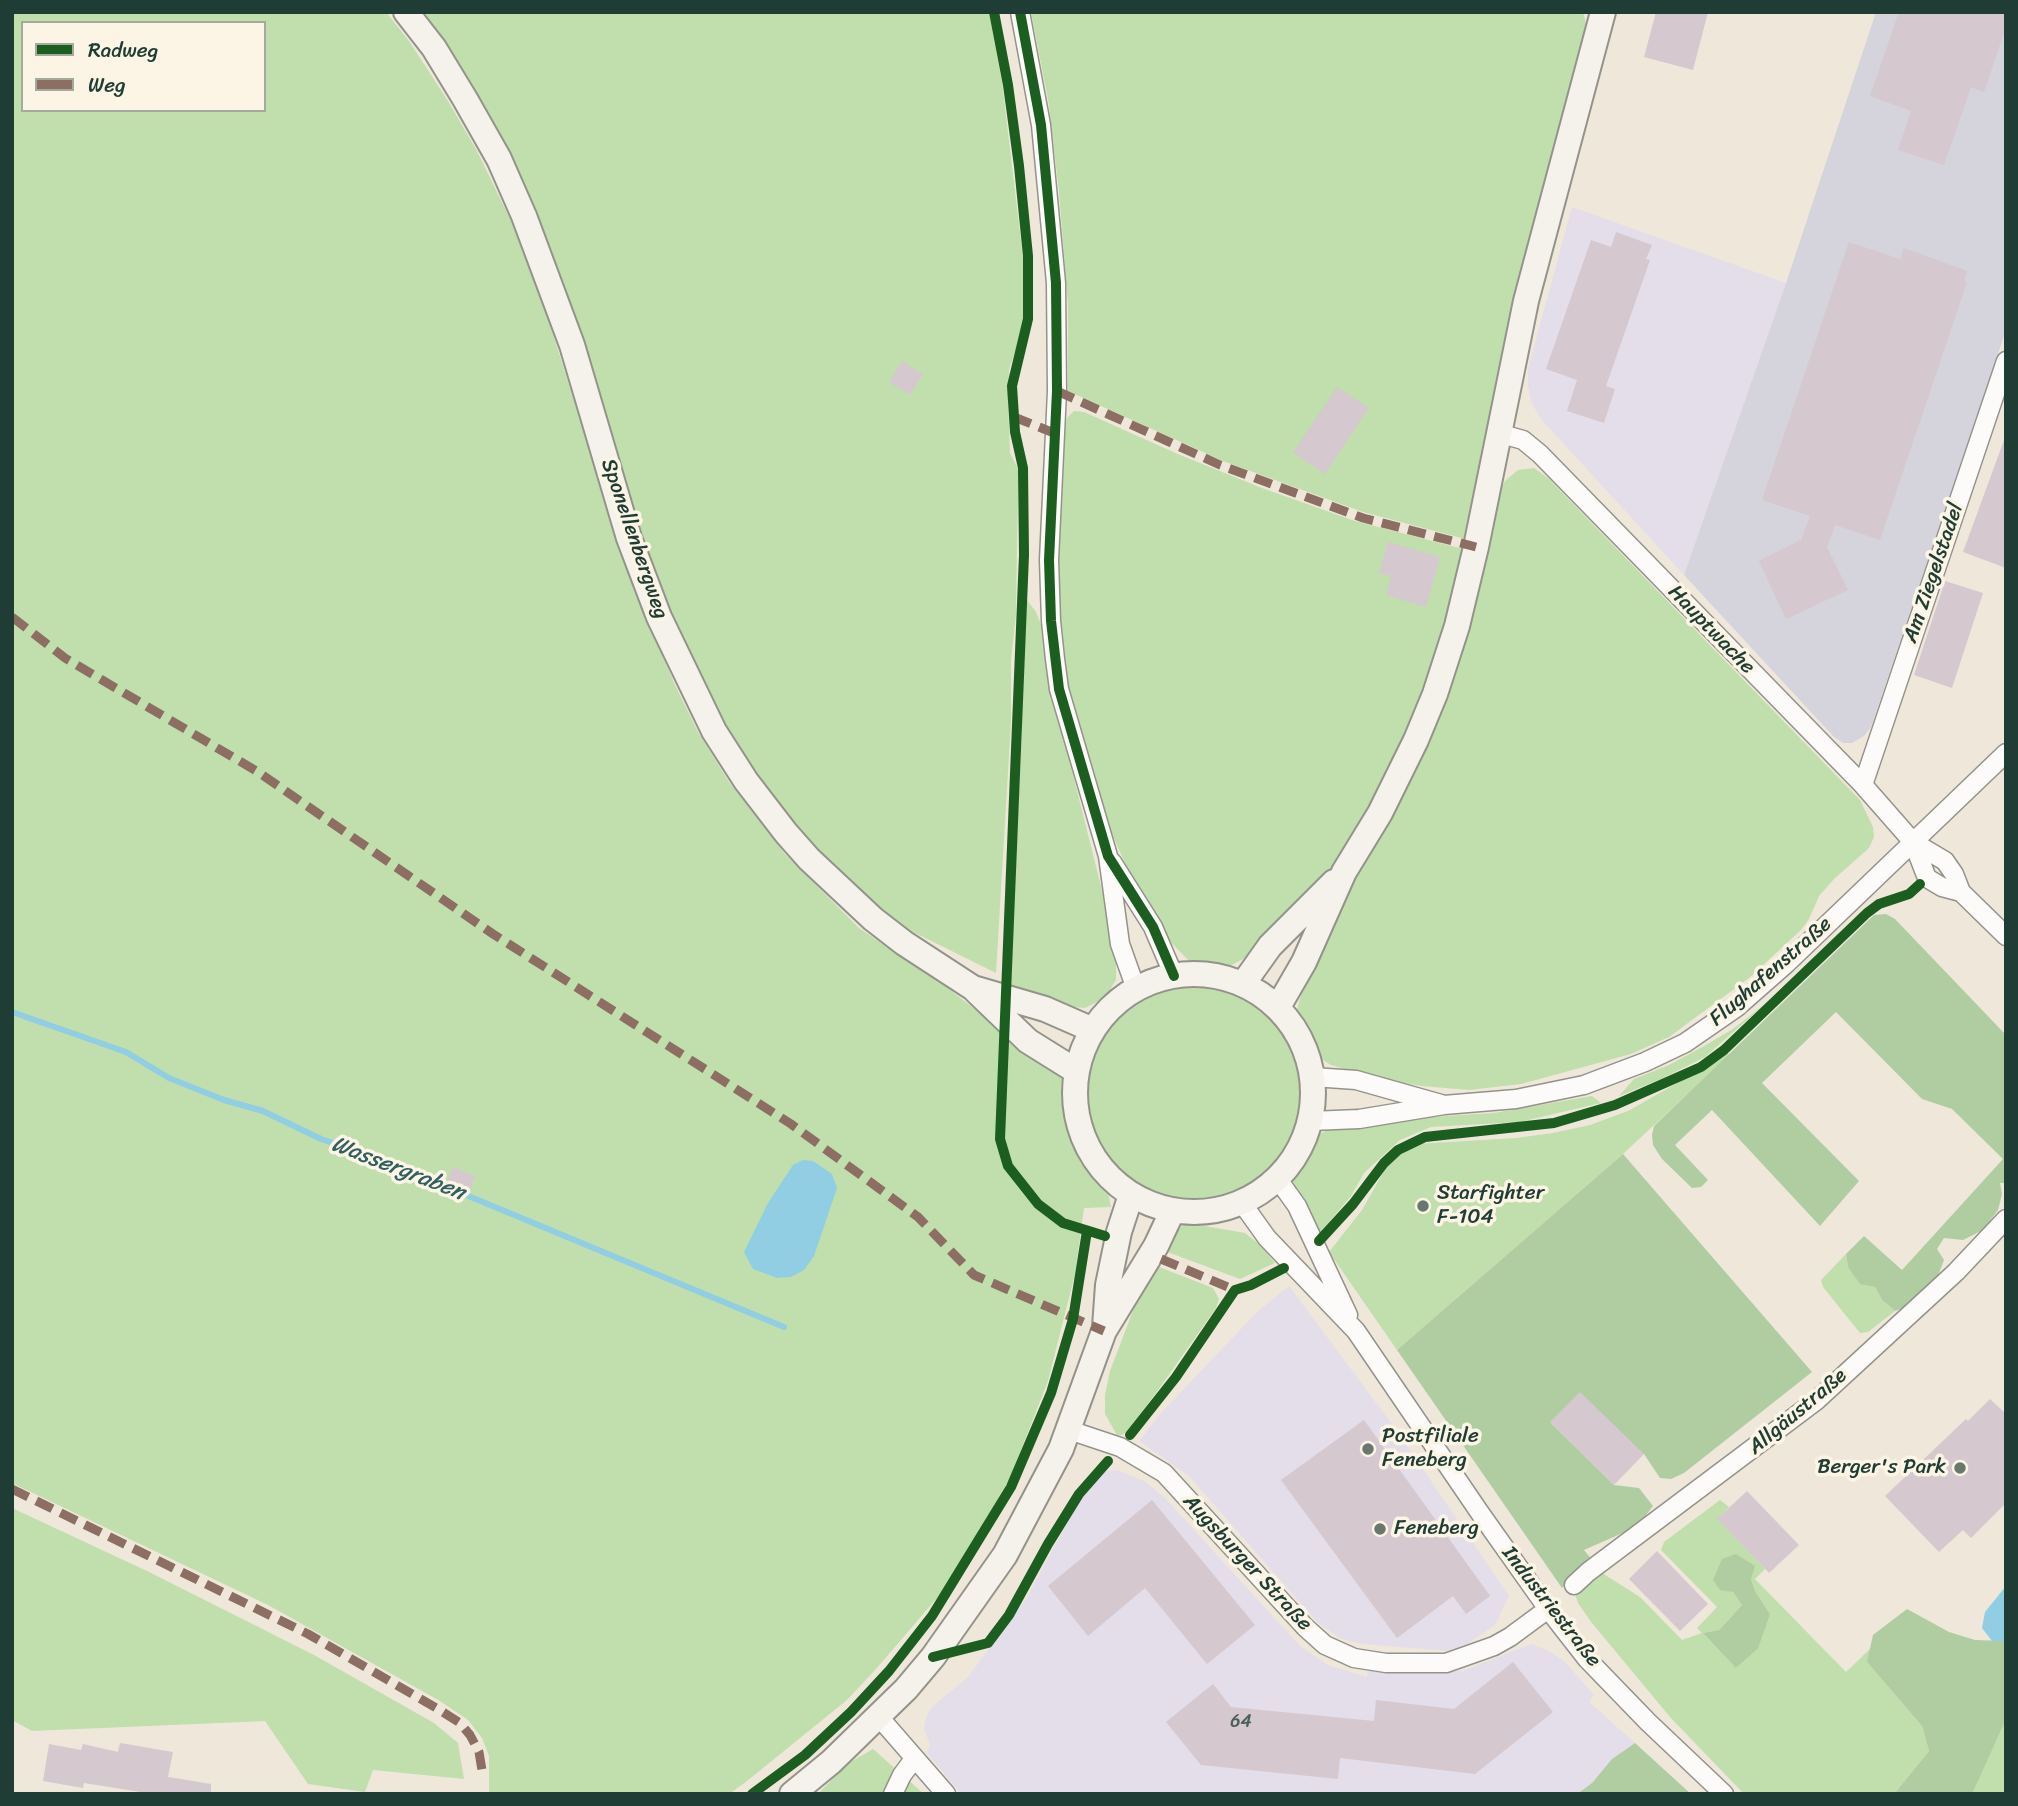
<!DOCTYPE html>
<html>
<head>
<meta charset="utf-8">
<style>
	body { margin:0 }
	#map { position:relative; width:2018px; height:1806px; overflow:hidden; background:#efe7da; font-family:Sriracha,sans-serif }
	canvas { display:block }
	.frame { position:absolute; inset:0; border:14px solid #1f3d34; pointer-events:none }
	.legend { position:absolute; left:21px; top:21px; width:245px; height:91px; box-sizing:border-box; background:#fcf5e5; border:2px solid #a4ab9e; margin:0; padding:9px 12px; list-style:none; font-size:21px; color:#1f3d34 }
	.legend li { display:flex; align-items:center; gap:14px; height:35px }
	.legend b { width:35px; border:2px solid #a4ab9e }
</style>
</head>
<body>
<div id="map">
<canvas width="2018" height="1806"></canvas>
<div class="frame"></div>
<ul class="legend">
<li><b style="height:9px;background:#1b5e20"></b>Radweg</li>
<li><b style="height:9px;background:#8d6e63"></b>Weg</li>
</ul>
</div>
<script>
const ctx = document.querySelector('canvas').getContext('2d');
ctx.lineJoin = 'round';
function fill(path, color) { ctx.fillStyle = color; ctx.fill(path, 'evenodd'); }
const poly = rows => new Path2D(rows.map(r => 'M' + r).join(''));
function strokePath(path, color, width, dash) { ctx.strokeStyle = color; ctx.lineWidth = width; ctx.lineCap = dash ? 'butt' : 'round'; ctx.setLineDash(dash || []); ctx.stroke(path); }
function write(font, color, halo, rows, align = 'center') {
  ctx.font = font + ' Sriracha,sans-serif'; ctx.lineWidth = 7; ctx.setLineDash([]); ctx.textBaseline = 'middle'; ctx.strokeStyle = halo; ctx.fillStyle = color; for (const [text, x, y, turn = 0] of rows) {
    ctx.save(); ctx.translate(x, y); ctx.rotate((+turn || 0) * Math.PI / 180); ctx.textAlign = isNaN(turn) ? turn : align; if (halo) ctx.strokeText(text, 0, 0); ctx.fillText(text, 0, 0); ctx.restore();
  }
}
fill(poly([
	[1572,207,1786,283,1684,575,1540,418,1531,401,1528,384,1528,369],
	[1289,1286,1395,1428,1509,1596,1495,1625,1467,1644,1448,1651,1362,1644,1342,1639,1318,1623,1189,1476,1139,1441,1161,1413,1258,1311],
	[1108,1470,1120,1471,1146,1482,1164,1497,1300,1646,1328,1665,1367,1677,1368,1668,1463,1671,1531,1644,1549,1651,1565,1662,1594,1695,1589,1702,1635,1743,1612,1759,1592,1783,1577,1794,961,1794,927,1753,930,1744,924,1729,926,1717,932,1707,968,1677,1026,1599,1072,1514,1098,1477]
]), '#e3deea');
fill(poly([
	[1876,12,2006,12,2006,330,1871,727,1864,736,1852,743,1843,743,1834,737,1684,575,1786,283]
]), '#d5d3dc');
fill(poly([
	[12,12,386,12,409,41,448,101,477,151,511,221,543,303,593,460,619,549,675,685,698,732,729,782,785,854,859,928,945,986,1062,1077,1061,1095,1064,1120,1073,1145,1081,1164,1108,1192,1111,1207,1084,1208,1075,1274,1048,1381,1010,1478,948,1585,876,1669,847,1700,747,1781,729,1794,489,1794,489,1756,482,1738,468,1720,440,1701,268,1605,12,1483],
	[23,23,264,23,264,110,23,110],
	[422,12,989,12,1002,82,1023,258,1023,327,1009,370,1008,402,1010,453,1019,471,1017,538,1016,614,1011,660,1011,721,996,973,889,920,794,827,750,766,717,712,688,654,638,535,576,320,543,234],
	[1031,12,1583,12,1587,27,1469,540,1363,512,1223,461,1068,391,1068,304,1059,192,1049,105],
	[1074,411,1084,412,1180,455,1262,488,1355,521,1467,550,1434,670,1385,781,1361,822,1338,858,1312,893,1261,945,1243,959,1230,966,1188,960,1162,933,1139,894,1105,819,1068,691,1060,635,1058,564,1059,493,1064,425,1067,418],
	[1534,468,1548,478,1860,800,1873,827,1874,837,1869,848,1834,879,1819,896,1809,919,1801,930,1749,978,1669,1037,1631,1054,1521,1084,1469,1090,1422,1086,1377,1079,1331,1065,1318,1057,1311,1036,1296,1013,1307,974,1412,749,1497,498,1505,481,1518,470],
	[1027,600,1036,612,1046,637,1053,695,1116,946,1116,980,1105,998,1085,1008,1059,1006,1010,989,1022,729,1021,679],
	'1084 1093a108 108 0 1 1 216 0a108 108 0 1 1-216 0Z',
	[1765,1004,1705,1057,1661,1079,1619,1096,1634,1079,1669,1065,1704,1046,1733,1029],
	[1726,1051,1729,1055,1623,1154,1397,1350,1329,1252,1362,1210,1387,1166,1401,1153,1416,1144,1516,1138,1553,1133,1590,1125,1628,1111,1702,1069],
	[1592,1096,1601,1103,1519,1122,1431,1127,1400,1140,1364,1173,1351,1196,1318,1235,1290,1177,1318,1135,1331,1128,1389,1124,1429,1117,1494,1113],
	[1187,1223,1245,1233,1258,1243,1275,1263,1240,1279,1170,1253,1163,1245,1177,1230],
	[1846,1254,1848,1267,1875,1287,1882,1300,1895,1311,1868,1332,1860,1333,1823,1287,1821,1280],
	[1154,1265,1213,1288,1219,1299,1216,1308,1156,1393,1126,1432,1122,1435,1117,1435,1105,1414,1105,1395,1110,1371,1139,1295],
	[1720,1500,1729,1507,1718,1519,1765,1569,1755,1579,1846,1672,1871,1648,1868,1663,1922,1726,1929,1751,1894,1794,1744,1794,1670,1717,1592,1623,1578,1603,1575,1594,1584,1582,1592,1576,1602,1573,1640,1597,1682,1640,1702,1633,1697,1628,1717,1607,1661,1550,1664,1542],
	[1751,1579,1755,1591,1770,1614,1737,1668,1703,1633,1719,1630,1742,1605,1733,1592],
	[12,1508,147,1571,314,1655,434,1723,458,1743,464,1779,373,1770,365,1792,308,1784,265,1721,32,1731,12,1720],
	[2006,1719,2006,1794,1972,1794,1988,1754],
	[873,1749,924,1794,818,1794,847,1764]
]), '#c1dead');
fill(poly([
	[1886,914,1895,919,2006,1035,2006,1183,2000,1183,2002,1194,1998,1210,1983,1230,1963,1240,1944,1238,1937,1249,1944,1260,1936,1281,1912,1305,1895,1311,1882,1300,1875,1287,1860,1284,1848,1267,1846,1254,1864,1236,1902,1270,2003,1159,1952,1109,1922,1099,1836,1012,1762,1083,1859,1181,1820,1226,1712,1110,1675,1145,1708,1180,1701,1187,1692,1188,1662,1159,1653,1145,1652,1135,1654,1126,1874,915],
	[1623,1154,1812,1372,1684,1473,1671,1479,1660,1478,1644,1454,1550,1422,1614,1485,1639,1488,1653,1506,1643,1519,1625,1532,1584,1550,1593,1561,1562,1588,1397,1350],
	[1736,1554,1755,1566,1751,1579,1755,1591,1770,1614,1758,1648,1736,1668,1703,1633,1719,1630,1742,1605,1733,1592,1720,1590,1713,1580,1722,1559],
	[1907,1609,1949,1632,1975,1640,2006,1641,2006,1719,1972,1794,1894,1794,1929,1751,1922,1726,1867,1662,1873,1635],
	[1635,1743,1691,1794,1577,1794,1592,1783,1612,1759]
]), '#b0cda2');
fill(poly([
	[803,1160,813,1161,832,1174,837,1188,814,1256,804,1270,791,1277,777,1278,753,1269,744,1252,768,1203,793,1165],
	[2006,1586,2006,1641,1992,1641,1982,1628,1985,1612]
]), '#91cee3');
strokePath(poly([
	[12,1012,126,1052,169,1078,224,1100,263,1111,321,1139,372,1156,784,1327]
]), '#91cee3', 6);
fill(poly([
	[1656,12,1708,12,1693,70,1644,57],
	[1899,12,2006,12,2006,27,1984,92,1971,87,1944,165,1898,150,1911,111,1870,96],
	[1616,232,1652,245,1646,259,1650,260,1606,386,1615,389,1604,423,1567,411,1577,380,1546,369,1591,240,1611,247],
	[1849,242,1900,259,1904,248,1967,271,1964,281,1967,282,1880,540,1835,525,1827,547,1848,590,1786,619,1759,561,1801,540,1810,516,1762,500],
	[902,361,923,374,910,395,889,382],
	[1337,387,1369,408,1325,474,1293,453],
	[2004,440,2006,441,2006,568,1963,552],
	[1388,542,1440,557,1426,607,1386,595,1391,576,1379,573],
	[1945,581,1983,593,1952,688,1914,675],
	[453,1167,475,1176,468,1193,446,1184],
	[1580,1392,1644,1454,1614,1485,1550,1422],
	[1990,1399,2006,1414,2006,1503,1971,1538,1963,1530,1939,1552,1885,1496,1966,1419,1968,1421],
	[1364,1420,1490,1596,1466,1614,1453,1596,1397,1638,1281,1480],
	[1747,1491,1799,1545,1769,1573,1717,1519],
	[1152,1500,1255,1625,1207,1664,1145,1588,1088,1636,1048,1586],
	[1657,1551,1708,1604,1680,1631,1629,1579],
	[1513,1662,1553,1712,1475,1774,1340,1758,1338,1779,1201,1765,1166,1722,1213,1684,1231,1707,1374,1721,1376,1700,1454,1709],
	[120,1743,173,1752,168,1777,211,1784,211,1794,153,1794,84,1783,83,1788,43,1781,49,1744,81,1750,83,1744,118,1752]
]), '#d5c8cf');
const street = poly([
	[1020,12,1041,125,1056,283,1057,391,1049,560,1051,621,1055,659,1059,689,1108,856,1120,944,1136,989],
	[1498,433,1523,440,1540,454,1863,785,1913,842,1945,861,1954,874,1961,892,2006,936],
	[1863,785,2006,361],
	[1913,842,1927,878,1942,887,1961,892],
	[1112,862,1153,927,1174,976],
	[1313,1077,1356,1080,1441,1104],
	[1311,1121,1359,1119,1444,1105,1516,1099,1584,1085,1645,1062,1685,1043,1737,1007,1787,963,2006,753],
	[1277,1178,1297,1206,1348,1315],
	[1242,1203,1267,1238,1356,1331,1480,1513,1548,1609,1587,1659,1648,1722,1724,1794],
	[1069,1430,1120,1447,1164,1473,1305,1627,1325,1645,1354,1658,1386,1663,1446,1663,1494,1646,1510,1637,1548,1609],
	[1574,1585,1588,1572,1817,1400,1956,1272,2006,1219],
	[879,1717,946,1794],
	[893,1794,902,1775,914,1759]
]);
const secondary = poly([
	[406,12,434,48,465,99,499,159,524,216,572,345,629,538,659,617,714,731,746,781,786,833,809,859,873,919,904,943,973,988,1045,1009,1093,1030],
	'1075 1093a119 119 0 1 1 238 0a119 119 0 1 1-238 0Z',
	[1243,984,1270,946,1334,882],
	[976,991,1028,1041,1076,1071],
	[1278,1007,1304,962,1344,872,1380,813,1416,740,1435,694,1457,626,1476,547,1526,301,1603,12],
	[1105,1327,1108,1285,1119,1232,1131,1195],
	[792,1794,831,1762,906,1689,933,1657,1005,1555,1061,1449,1104,1331,1156,1246,1172,1212]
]);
strokePath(street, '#93938b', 21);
strokePath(secondary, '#93938b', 28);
strokePath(street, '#fdfbf9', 18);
strokePath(secondary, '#f5f1eb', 24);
strokePath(poly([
	[1057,391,1220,465,1363,518,1476,547],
	[1014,417,1054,433],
	[12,617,65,658,258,772,493,934,791,1124,918,1217,974,1275,1104,1331],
	[1161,1259,1235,1290],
	[12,1489,308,1634,438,1709,460,1723,470,1735,479,1752,482,1770]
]), '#8d6e63', 9, [18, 9]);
strokePath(poly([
	[994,12,1008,85,1019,166,1028,256,1028,319,1012,386,1015,432,1023,468,1024,555,1000,1139,1008,1166,1038,1204,1063,1223,1105,1236],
	[1020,12,1041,125,1056,283,1057,391,1049,560,1051,621,1059,689,1108,856,1153,927,1174,976],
	[1319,1241,1353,1204,1384,1163,1398,1150,1425,1137,1554,1123,1615,1105,1701,1067,1724,1050,1867,913,1879,904,1909,894,1920,884],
	[1130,1435,1176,1377,1235,1290,1251,1285,1284,1268],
	[933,1657,988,1643,1009,1615,1048,1544,1079,1494,1108,1461],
	[752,1794,805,1755,851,1712,889,1671,932,1616,1011,1487,1051,1393,1073,1319,1087,1231]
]), '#1b5e20', 10);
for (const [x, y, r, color] of [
	[1423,1206,7,"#68786e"],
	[1368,1449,7,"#68786e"],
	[1960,1468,7,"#68786e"],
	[1380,1529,7,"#68786e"]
]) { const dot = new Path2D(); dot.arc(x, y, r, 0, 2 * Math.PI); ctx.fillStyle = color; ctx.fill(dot); strokePath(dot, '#fcf5e5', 2.5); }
write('18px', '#4c605b', null, [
	["64",1241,1722]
]);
write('21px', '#1f3d34', '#fcf5e5', [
	["Sponellenbergweg",634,539,71],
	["Am Ziegelstadel",1934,573,-71],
	["Hauptwache",1711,630,46],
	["Flughafenstraße",1771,972,-41],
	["Allgäustraße",1798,1412,-40],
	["Augsburger Straße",1247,1563,47],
	["Industriestraße",1551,1607,52]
]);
write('21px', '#1f3d34', '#fcf5e5', [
	["Starfighter",1437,1194],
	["F-104",1437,1218],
	["Postfiliale",1382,1437],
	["Feneberg",1382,1461],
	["Berger's Park",1946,1468,"right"],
	["Feneberg",1394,1529]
], 'left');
write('italic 23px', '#325f61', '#fcf5e5', [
	["Wassergraben",398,1169,21]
]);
</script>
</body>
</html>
